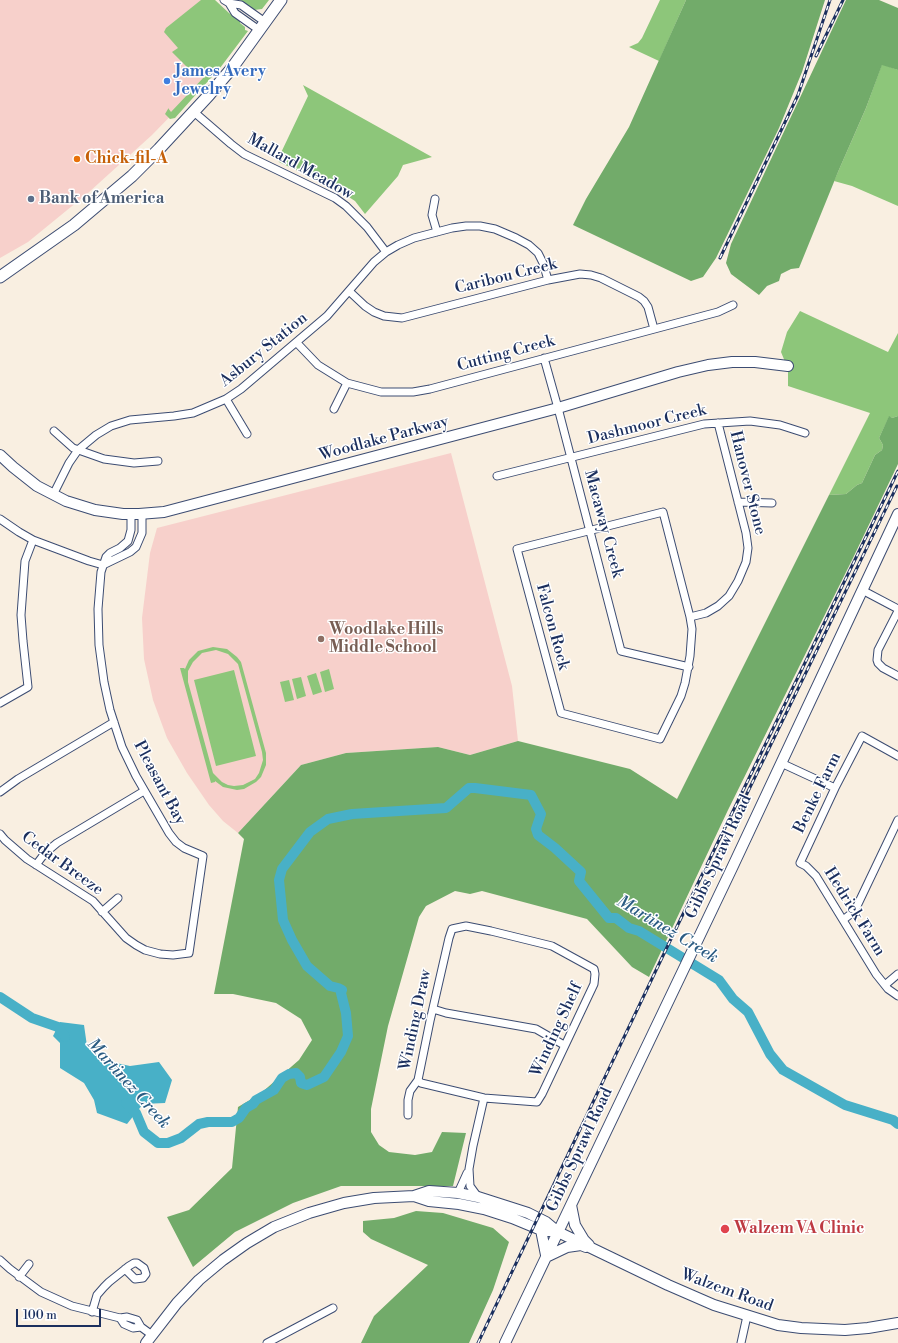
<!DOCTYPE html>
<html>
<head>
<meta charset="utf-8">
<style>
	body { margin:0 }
	#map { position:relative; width:898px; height:1343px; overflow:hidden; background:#f9efe1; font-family:"Libre Bodoni",serif }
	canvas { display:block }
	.scale { position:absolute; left:16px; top:1309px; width:85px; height:18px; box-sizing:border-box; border:2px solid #1b2f5e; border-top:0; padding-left:5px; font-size:12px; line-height:14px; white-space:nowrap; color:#1b2f5e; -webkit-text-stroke:3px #fff; paint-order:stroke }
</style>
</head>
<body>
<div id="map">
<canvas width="898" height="1343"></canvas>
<div class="scale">100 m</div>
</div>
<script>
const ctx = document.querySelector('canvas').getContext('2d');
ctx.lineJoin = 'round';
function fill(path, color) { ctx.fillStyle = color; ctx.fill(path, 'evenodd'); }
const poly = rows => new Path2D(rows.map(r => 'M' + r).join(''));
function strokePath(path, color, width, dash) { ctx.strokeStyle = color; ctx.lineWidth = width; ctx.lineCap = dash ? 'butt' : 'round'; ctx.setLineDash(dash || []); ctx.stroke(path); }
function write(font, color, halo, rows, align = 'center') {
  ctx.font = font + ' "Libre Bodoni",serif'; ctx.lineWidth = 3; ctx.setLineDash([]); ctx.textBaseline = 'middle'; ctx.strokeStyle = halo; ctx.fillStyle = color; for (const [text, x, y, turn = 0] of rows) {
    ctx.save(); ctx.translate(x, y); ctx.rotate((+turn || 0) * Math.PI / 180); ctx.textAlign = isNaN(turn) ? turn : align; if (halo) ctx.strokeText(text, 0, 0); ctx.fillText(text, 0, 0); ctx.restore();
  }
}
fill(poly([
	[0,0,204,0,244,28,190,96,152,135,88,193,28,242,0,258],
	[451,453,512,686,518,741,470,755,438,747,346,753,301,765,238,833,223,821,209,805,187,773,167,738,153,700,144,659,142,618,150,553,157,528]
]), '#f7d0cb');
fill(poly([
	[201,0,215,0,229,13,240,20,240,23,245,27,245,30,248,31,220,68,200,90,175,118,170,119,165,114,168,109,168,108,171,112,205,76,195,67,189,74,186,70,187,67,172,52,178,48,164,32,166,28],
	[240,0,269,0,262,9,254,10],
	[660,0,686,0,659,61,629,47,638,43,642,38],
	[882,64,898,70,898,206,852,186,834,181,866,108],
	[303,85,432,157,403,165,398,176,365,214,355,201,338,190,279,162,278,159,308,96],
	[800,311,888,352,898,333,898,416,892,418,889,417,879,438,883,445,882,450,875,455,862,483,857,485,846,494,829,495,870,413,788,386,788,369,781,352,787,332],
	[213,647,227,649,237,657,241,662,266,753,266,765,261,777,256,782,244,789,237,790,223,787,215,781,215,782,211,783,180,668,184,668,185,669,189,660,198,651],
	[216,650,228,654,238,664,262,752,263,760,259,773,255,779,243,785,234,786,228,785,222,782,213,773,188,682,188,671,193,662,202,653],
	[329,669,334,689,325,692,320,672],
	[234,670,256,756,216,766,194,680],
	[316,673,322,692,313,695,307,676],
	[301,677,306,696,297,699,292,679],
	[289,680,294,700,285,702,280,682]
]), '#8dc67a');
fill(poly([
	[686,0,825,0,802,72,779,128,716,258,703,277,691,281,573,225,586,199,629,127],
	[846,0,879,0,898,8,898,70,882,65,866,108,838,172,799,268,791,269,781,274,779,281,767,286,759,295,731,274,726,263,731,244],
	[889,416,892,418,898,416,898,464,853,558,728,810,649,977,632,967,587,919,482,891,470,894,455,891,426,906,419,917,388,1026,371,1109,371,1132,379,1145,389,1152,415,1155,432,1152,442,1132,466,1133,453,1186,341,1186,293,1203,235,1232,193,1267,167,1217,189,1210,232,1168,238,1107,260,1094,299,1060,312,1040,301,1019,276,1003,233,994,214,994,244,839,238,833,301,765,346,753,438,747,470,755,518,741,630,769,677,799,829,495,846,494,857,485,862,483,875,455,882,450,883,445,879,438],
	[416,1211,443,1213,493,1228,509,1242,493,1290,469,1343,361,1343,374,1316,428,1265,371,1239,363,1232,363,1221,394,1218]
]), '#72ab6a');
fill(poly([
	[60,1022,84,1025,87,1046,107,1061,130,1066,159,1062,172,1080,165,1103,143,1104,127,1124,97,1113,94,1100,84,1083,60,1068,60,1043,53,1036]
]), '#48b0c7');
strokePath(poly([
	[0,997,32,1018,58,1027,65,1037],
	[126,1103,136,1113,144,1132,158,1143,168,1143,181,1138,199,1124,208,1122,232,1122,239,1118,246,1108,253,1104,256,1100,274,1090,282,1078,289,1074,296,1073,300,1077,301,1083,307,1085,324,1077,341,1052,348,1036,346,1013,341,993,342,990,338,988,330,986,307,966,292,940,283,920,279,880,282,869,310,832,328,819,352,814,446,808,469,788,475,788,531,795,541,814,536,829,538,835,555,848,581,872,579,881,609,918,616,918,629,928,639,931,719,980,733,999,748,1012,770,1054,783,1070,845,1105,893,1120,898,1124]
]), '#48b0c7', 10);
const street = poly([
	[224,0,229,3,235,13,259,30],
	[229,3,241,5,265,22],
	[194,112,231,144,244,154,335,198,346,206,367,227,386,252],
	[435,199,432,215,437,232],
	[349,291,365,306,374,312,384,316,402,318,548,280,580,274,591,275,601,278,639,297,644,301,648,307,654,329],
	[297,343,318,365,347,383,381,392,413,392,430,389,718,312,733,305],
	[544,358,558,408,621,651,689,667],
	[226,399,247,434],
	[334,409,347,383],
	[54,431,73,448,104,459,134,463,158,461],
	[497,476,704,424,750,421,780,425,805,433],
	[53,495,69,463,78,450,96,435,111,426,130,420,174,416,193,413,226,399,241,389,327,316,374,262,386,252,398,245,414,238,452,228,466,226,480,226,495,229,516,238,529,245,538,253,543,263,548,280],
	[738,502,772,503],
	[663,512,690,617,692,629,690,656,685,683,681,696,660,739,561,713,517,549,663,512],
	[0,519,19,532,33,540,89,561,103,565],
	[103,565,130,552,136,547,142,533,142,514],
	[862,590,898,609],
	[898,611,878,650,877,660,878,663,883,668,898,676],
	[690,617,706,613,718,606,729,596,738,581,746,562,748,548,746,533,718,423],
	[0,703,28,687,23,641,21,615,25,561,33,540],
	[898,756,862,736,835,788,800,863,806,866,816,876,876,974,888,989,898,996],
	[781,763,835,788],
	[0,792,18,779,114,722],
	[0,834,5,840,27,859,93,901,126,938,136,945,145,950,160,954,173,955,189,953,203,856,184,848,176,842,169,833,136,776,122,747,110,710,104,682,99,645,98,609,101,572,106,557,110,553,120,548,128,541,131,530,131,514],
	[36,865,45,853,57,843,144,791],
	[102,912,118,898],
	[843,920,852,913,857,906,898,820],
	[885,985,898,974],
	[433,1009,446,1013,536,1029,564,1045],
	[408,1115,408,1100,410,1091,418,1080,430,1021,449,938,452,929,466,926,491,931,552,946,594,969,595,974,594,984,542,1094,537,1102,484,1098,421,1083,418,1080],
	[458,1193,467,1173],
	[478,1197,470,1186,469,1169,473,1146,484,1098],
	[0,1260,10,1269,41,1292,72,1306,120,1318,127,1317,137,1320,141,1327,152,1335],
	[19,1277,29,1264],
	[92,1312,97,1295,104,1287,109,1282,129,1266,134,1263,137,1263,144,1268,146,1274,143,1278,135,1279,125,1269],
	[120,1318,124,1324,133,1328,141,1327],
	[267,1343,333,1308],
	[741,1343,747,1316]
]);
const secondary = poly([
	[0,455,13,467,37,486,66,501,95,510,123,514,139,514,164,512,558,408,678,372,708,365,732,362,755,362,788,366],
	[414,1196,429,1201,459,1204,484,1209,512,1218,541,1230,558,1232],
	[571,1205,575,1225,584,1240,589,1245],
	[541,1230,546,1255],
	[546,1257,567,1247,581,1245,586,1247],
	[146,1343,177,1303,199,1280,223,1260,247,1243,274,1227,309,1213,344,1203,374,1198,414,1196,429,1191,458,1193,478,1197,528,1213,546,1222,558,1232,668,1285,714,1305,778,1325,801,1328,845,1330,868,1328,898,1323],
	[505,1343,732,868,898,514]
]);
const primary = poly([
	[0,277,74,225,132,176,159,149,209,95,232,68,281,0]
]);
strokePath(street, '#3c4c72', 9);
strokePath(secondary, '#3c4c72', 12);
strokePath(primary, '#3c4c72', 13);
strokePath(street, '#fff', 7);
strokePath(secondary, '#fff', 10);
strokePath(primary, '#fff', 11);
const rail = poly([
	[816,56,843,0],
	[720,258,798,95,830,0],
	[736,816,897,486],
	[478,1343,670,941,898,471]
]);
strokePath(rail, '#1b2f5e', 3);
strokePath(rail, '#fff', 1.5, [4.5]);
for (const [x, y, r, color] of [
	[167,81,4,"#3f7fe0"],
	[77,159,4,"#e8710a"],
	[31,199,4,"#5c6f8a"],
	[321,639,4,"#8d6e63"],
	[725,1229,5,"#e0444e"]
]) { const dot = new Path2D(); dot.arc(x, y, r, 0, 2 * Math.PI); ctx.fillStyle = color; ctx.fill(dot); strokePath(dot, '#fff', 1.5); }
write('bold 16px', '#366cbe', '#fff', [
	["James Avery",175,72],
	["Jewelry",175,90]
], 'left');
write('bold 16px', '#c56008', '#fff', [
	["Chick-fil-A",85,159]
], 'left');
write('16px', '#1b2f5e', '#fff', [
	["Mallard Meadow",300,167,29],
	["Caribou Creek",506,277,-14],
	["Asbury Station",264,350,-39],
	["Cutting Creek",506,354,-15],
	["Dashmoor Creek",647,425,-14],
	["Woodlake Parkway",384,439,-15],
	["Hanover Stone",747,483,76],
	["Macaway Creek",603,524,75],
	["Falcon Rock",552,627,75],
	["Pleasant Bay",159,783,62],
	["Benke Farm",818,793,-64],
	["Gibbs Sprawl Road",719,857,-65],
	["Cedar Breeze",62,864,36],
	["Hedrick Farm",854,912,58],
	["Winding Draw",416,1020,-78],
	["Winding Shelf",557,1030,-65],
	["Gibbs Sprawl Road",580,1150,-65],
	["Walzem Road",727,1291,20]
]);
write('bold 16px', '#4e5e75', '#fff', [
	["Bank of America",39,199]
], 'left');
write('bold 16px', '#785e54', '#fff', [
	["Woodlake Hills",329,630],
	["Middle School",329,648]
], 'left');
write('bold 16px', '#be3a42', '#fff', [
	["Walzem VA Clinic",734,1229]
], 'left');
write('italic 17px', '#2b5c83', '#fff', [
	["Martinez Creek",667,930,31],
	["Martinez Creek",128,1084,48]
]);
</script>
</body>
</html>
